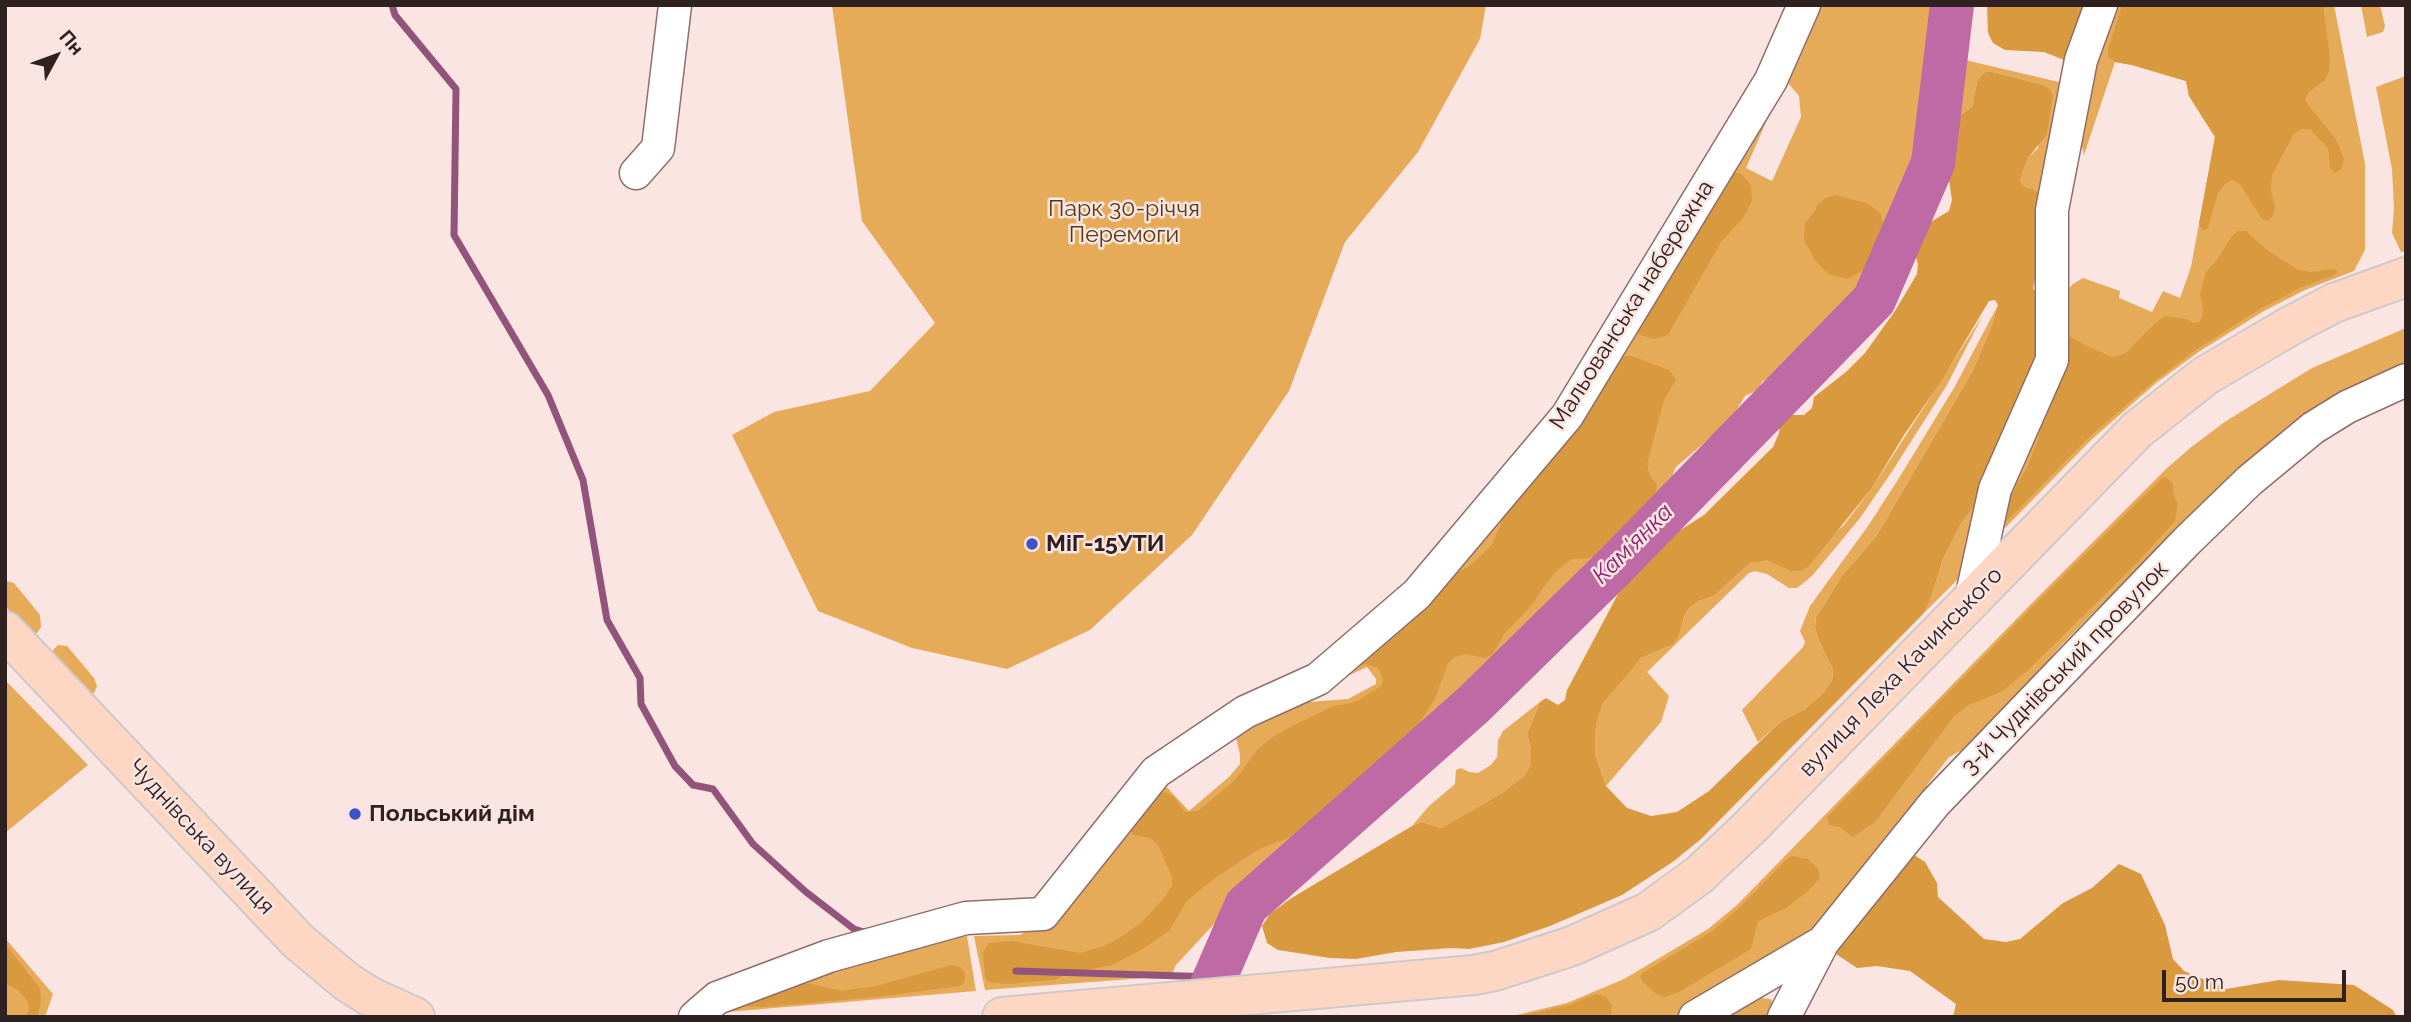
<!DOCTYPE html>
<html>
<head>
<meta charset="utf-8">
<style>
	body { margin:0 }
	#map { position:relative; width:2411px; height:1022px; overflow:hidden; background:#fbe5e2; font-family:Raleway,sans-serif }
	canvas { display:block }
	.frame { position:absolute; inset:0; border:7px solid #2e211f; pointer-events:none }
	.north { position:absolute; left:21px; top:21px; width:70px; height:70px; -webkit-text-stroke:5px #fbe5e2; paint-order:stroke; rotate:49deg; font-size:19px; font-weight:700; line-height:28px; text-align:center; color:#2e211f }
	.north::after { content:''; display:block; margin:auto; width:24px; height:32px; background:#2e211f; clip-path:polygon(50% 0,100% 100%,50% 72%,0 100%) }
	.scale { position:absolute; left:2162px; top:970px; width:184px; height:32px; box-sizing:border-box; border:4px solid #2e211f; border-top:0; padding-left:9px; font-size:21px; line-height:24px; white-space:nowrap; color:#2e211f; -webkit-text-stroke:5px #fbe5e2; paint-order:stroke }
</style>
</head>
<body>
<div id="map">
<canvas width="2411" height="1022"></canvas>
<div class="frame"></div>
<div class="north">Пн</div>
<div class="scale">50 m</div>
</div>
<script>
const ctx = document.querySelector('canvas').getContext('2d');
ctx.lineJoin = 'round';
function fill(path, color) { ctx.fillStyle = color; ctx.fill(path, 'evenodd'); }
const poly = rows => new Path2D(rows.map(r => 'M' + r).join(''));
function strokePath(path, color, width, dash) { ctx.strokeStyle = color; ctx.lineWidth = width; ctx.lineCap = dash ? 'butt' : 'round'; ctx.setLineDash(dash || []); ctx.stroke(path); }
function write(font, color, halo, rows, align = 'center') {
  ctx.font = font + ' Raleway,sans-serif'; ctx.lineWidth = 5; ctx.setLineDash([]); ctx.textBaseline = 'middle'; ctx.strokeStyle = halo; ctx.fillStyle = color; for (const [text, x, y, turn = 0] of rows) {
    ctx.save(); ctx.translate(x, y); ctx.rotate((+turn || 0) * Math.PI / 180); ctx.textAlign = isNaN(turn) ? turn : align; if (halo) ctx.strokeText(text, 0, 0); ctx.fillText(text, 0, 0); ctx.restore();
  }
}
fill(poly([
	[832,5,1486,5,1480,39,1418,152,1345,242,1289,391,1192,535,1090,630,1007,669,912,648,818,611,732,435,774,412,870,391,935,323,862,221],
	[1810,5,1952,5,1950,20,1956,30,1955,37,1936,65,1931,77,1928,97,1928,123,1915,179,1901,224,1883,259,1881,273,1868,295,1856,309,1844,318,1834,321,1815,337,1799,362,1784,373,1763,381,1757,390,1745,396,1733,416,1720,429,1676,467,1673,473,1672,492,1667,499,1642,517,1615,551,1549,612,1545,619,1533,623,1514,641,1498,671,1460,708,1459,730,1451,742,1447,744,1436,741,1424,743,1402,764,1369,788,1343,829,1295,855,1270,874,1214,924,1176,965,1171,976,985,990,974,936,1020,935,1035,925,1164,784,1189,811,1229,777,1240,764,1240,755,1235,733,1296,703,1348,699,1376,684,1376,679,1367,667,1343,678,1613,352,1627,348,1766,114,1767,120,1746,168,1772,181,1801,117,1799,96,1788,83,1781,80],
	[2115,5,2334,5,2365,164,2365,250,2354,271,2305,290,2264,311,2200,351,2156,383,2091,440,2007,526,1992,538,2062,296,2073,284,2083,278,2120,291,2119,298,2152,312,2163,291,2180,298,2191,267,2215,137,2189,96,2186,81,2132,65,2115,62,2084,155,2079,134,2083,100],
	[2361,5,2380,5,2385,26,2383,32,2367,37],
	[1961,59,2063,83,2046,232,2030,188,2023,185,2020,180,2028,158,2038,148,2050,89,2044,85,1989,71,1977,82,1972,107,1958,117,1953,127,1952,111],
	[2406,76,2406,251,2401,252,2392,233,2394,209,2392,169,2376,87],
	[1998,305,1991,328,1972,372,1877,535,1842,576,1816,617,1815,627,1819,641,1833,670,1832,680,1823,693,1805,709,1780,722,1758,742,1742,710,1803,647,1805,642,1800,631,1810,606,1868,526,1899,478,1954,388],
	[1983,315,1947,385,1891,473,1860,518,1812,576,1797,588,1789,588,1767,574,1755,571,1749,573,1647,672,1669,696,1661,722,1606,786,1595,754,1596,725,1603,703,1619,681,1641,658,1674,644,1679,636,1684,617,1689,608,1699,601,1714,596,1750,563,1767,559,1790,571,1844,525,1872,488],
	[2406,328,2406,371,2161,548,2091,615,2056,651,2038,676,1972,745,1949,757,1927,785,1927,792,1790,958,1690,1017,1508,1017,1567,1003,1624,979,1708,929,1737,905,2034,601,2166,469,2190,448,2226,421,2312,368],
	[1992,496,1966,540,1959,578,1924,613,1931,598,1943,559,1962,522,1974,507],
	[5,581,14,583,40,615,41,627,35,636,5,606],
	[58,645,67,646,94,678,97,686,93,695,51,652],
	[5,680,88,765,5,833],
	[1540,702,1527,734,1531,750,1531,764,1524,776,1502,793,1441,828,1422,822,1412,826,1429,806,1455,784,1456,770,1461,768,1469,772,1478,773,1491,765,1497,757,1498,740,1503,731],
	[967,936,976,991,715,1013,719,1002,937,941],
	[5,938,53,994,45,1017,5,1017],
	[1761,998,1770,999,1774,1003,1775,1017,1723,1017]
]), '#e6ab59');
fill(poly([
	[1987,5,2090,5,2070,58,2064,60,2044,52,2005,50,1993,43,1988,33],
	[2122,5,2323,5,2330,58,2329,71,2325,80,2309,92,2305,99,2309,106,2335,138,2344,159,2342,168,2335,173,2330,168,2328,148,2310,129,2301,129,2293,135,2272,175,2271,191,2275,208,2273,216,2267,221,2262,219,2240,184,2233,180,2225,184,2218,193,2208,228,2203,231,2199,224,2215,137,2189,96,2186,81,2132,65,2115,62,2108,56,2108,49],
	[1989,71,2044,85,2050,89,2053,96,2047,134,2028,158,2020,180,2023,185,2040,193,2046,232,2033,288,2040,302,2046,328,1992,496,1974,507,1962,522,1943,559,1931,598,1924,613,1701,839,1674,861,1622,895,1550,926,1504,942,1469,949,1452,948,1396,952,1356,959,1330,958,1278,950,1267,943,1262,926,1270,914,1290,899,1412,826,1422,822,1441,828,1502,793,1524,776,1531,764,1531,750,1527,734,1540,702,1546,698,1558,705,1565,700,1567,690,1618,594,1668,538,1704,515,1773,447,1779,433,1780,422,1784,415,1804,415,1812,408,1814,397,1846,372,1865,353,1895,311,1917,274,1918,264,1916,257,1929,223,1949,211,1952,200,1946,161,1953,127,1958,117,1972,107,1977,82,1983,74],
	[1995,300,1998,305,1991,328,1972,372,1877,535,1842,576,1816,617,1815,627,1819,641,1833,670,1832,680,1823,693,1805,709,1780,722,1709,791,1677,812,1651,816,1627,808,1606,786,1595,754,1596,725,1603,703,1641,658,1674,644,1679,636,1684,617,1689,608,1699,601,1714,596,1750,563,1767,560,1790,571,1800,571,1808,567,1872,488,1904,435,1942,380,1989,301],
	[1726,170,1741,174,1751,185,1752,201,1743,218,1721,242,1668,335,1654,339,1640,335,1633,325],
	[1836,195,1869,204,1881,214,1884,225,1882,240,1873,259,1861,272,1847,279,1828,274,1815,260,1804,240,1805,223,1816,210,1817,205,1826,198],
	[2238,231,2246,231,2267,250,2298,270,2311,272,2333,269,2337,271,2336,274,2300,288,2262,308,2197,349,2152,383,2088,438,2001,527,1998,518,2026,469,2038,440,2062,335,2069,336,2087,346,2112,357,2125,354,2152,326,2165,316,2186,319,2194,323,2199,322,2202,318,2203,311,2200,294,2206,272,2217,260,2232,236],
	[1624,356,1632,356,1669,370,1676,380,1664,400,1647,464,1650,476,1657,485,1654,504,1605,553,1586,559,1572,559,1557,570,1543,588,1532,605,1505,633,1492,655,1484,658,1466,654,1455,657,1448,663,1435,699,1414,731,1411,746,1402,764,1369,788,1355,811,1345,819,1325,829,1296,835,1259,849,1212,880,1187,901,1169,931,1141,950,1112,965,1068,974,1054,980,1008,984,988,982,985,977,983,952,989,943,1012,941,1080,953,1104,946,1124,935,1143,921,1164,898,1172,886,1172,877,1158,845,1150,838,1133,835,1128,825,1156,793,1165,792,1173,796,1185,812,1198,811,1236,779,1257,750,1270,739,1294,725,1334,706,1355,702,1381,686,1383,679,1378,668,1366,664,1355,667,1451,576,1469,566,1483,554,1492,544,1508,508,1619,359],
	[2166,477,2173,484,2174,496,2178,503,2175,521,2137,563,2026,672,2001,692,1969,705,1954,716,1875,822,1853,837,1840,827,1829,825,1827,817,1830,814,2036,603,2162,478],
	[1908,851,1925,862,1937,883,1938,897,1984,939,2006,942,2020,939,2063,903,2092,888,2119,864,2141,874,2165,925,2173,959,2184,971,2226,989,2279,980,2354,985,2393,1010,2397,1017,1953,1017,1956,1004,1910,971,1877,966,1857,968,1827,948],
	[1792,856,1808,859,1818,869,1820,878,1807,892,1786,908,1758,921,1751,949,1679,992,1665,997,1656,994,1642,981,1640,976,1644,972,1711,932,1739,908,1786,860],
	[5,944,40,988,41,1002,37,1017,25,1017,29,1009,28,1002,19,991,5,983],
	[951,965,961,967,965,973,965,981,961,986,876,997,764,1007,737,1006,754,994,800,984,811,984,842,991,876,986],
	[1596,994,1606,997,1612,1005,1611,1017,1515,1017,1569,1005]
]), '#d9993e');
strokePath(poly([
	[392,5,395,15,456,89,454,235,548,395,583,480,607,620,640,678,641,704,675,766,693,785,713,789,753,844,806,892,854,929,867,933],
	[1016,971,1216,977]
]), '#93547c', 7);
strokePath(poly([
	[1198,1017,1246,906,1473,705,1614,567,1874,300,1933,163,1952,5]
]), '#be6aa4', 44);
const minor = poly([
	[636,173,658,148,675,5],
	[1971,599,1995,489,2052,360,2052,210,2081,60,2101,5],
	[695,1017,717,998,829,956,966,918,1043,914,1156,772,1245,712,1318,679,1417,594,1567,416,1771,80,1804,5],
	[1695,1017,1823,942],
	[1784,1017,1823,942,1935,803,2186,542,2249,481,2313,428,2347,407,2406,380]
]);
const major = poly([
	[5,631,298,941,347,982,369,996,415,1017],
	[1002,1017,1474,975,1495,971,1572,946,1648,912,1699,875,1748,829,2137,430,2205,376,2290,326,2334,303,2406,277]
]);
strokePath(minor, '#8e6e6a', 35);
strokePath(major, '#cdcac9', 42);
strokePath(minor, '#fff', 32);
strokePath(major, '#fdd7c3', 38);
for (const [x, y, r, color] of [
	[1032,544,7,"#3c54c6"],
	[355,814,7,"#3c54c6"]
]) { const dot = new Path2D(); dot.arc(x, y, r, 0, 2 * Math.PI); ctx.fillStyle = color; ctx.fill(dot); strokePath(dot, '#fbe5e2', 2.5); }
write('23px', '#553b16', '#fbe5e2', [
	["Парк 30-річчя",1124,209],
	["Перемоги",1124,235]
]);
write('23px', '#2e211f', '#fbe5e2', [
	["Мальованська набережна",1632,305,-58],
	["3-й Чуднівський провулок",2065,668,-46],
	["вулиця Леха Качинського",1901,672,-46],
	["Чуднівська вулиця",201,837,47]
]);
write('bold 23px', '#2e211f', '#fbe5e2', [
	["МіГ-15УТИ",1046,544],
	["Польський дім",369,814]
], 'left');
write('italic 24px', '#88226f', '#fbe5e2', [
	["Кам'янка",1633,544,-45]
]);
</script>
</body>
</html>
